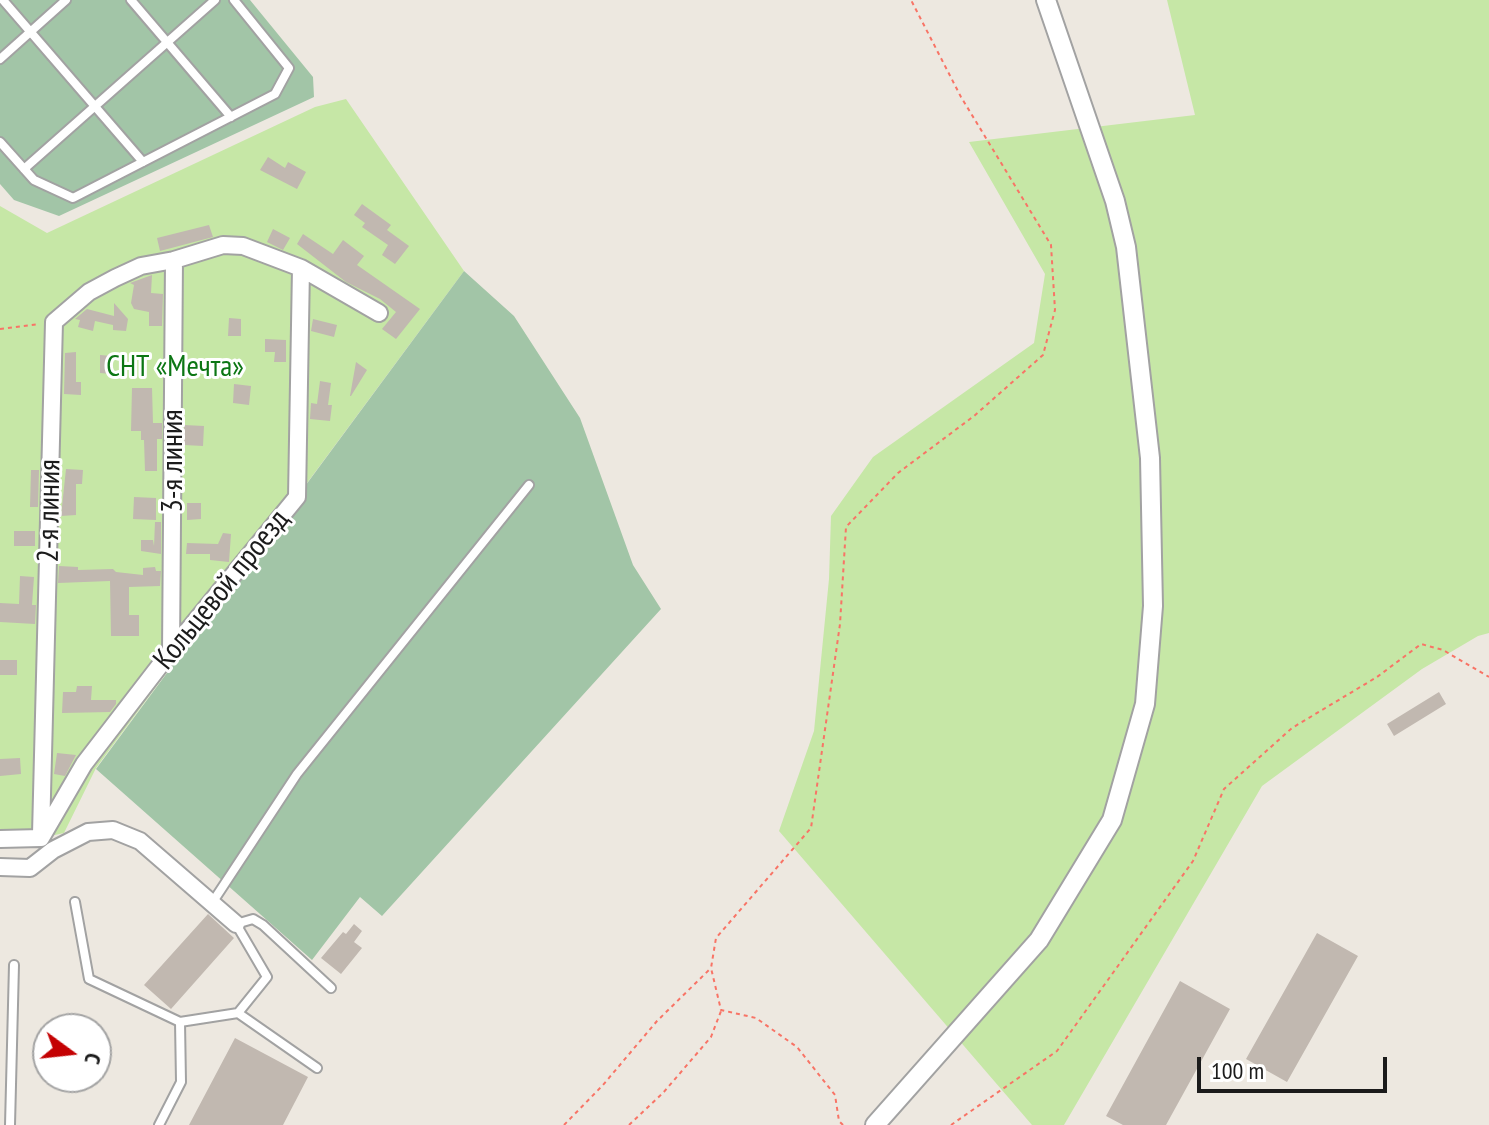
<!DOCTYPE html>
<html>
<head>
<meta charset="utf-8">
<style>
	body { margin:0 }
	#map { position:relative; width:1489px; height:1125px; overflow:hidden; background:#ede8e0; font-family:"PT Sans Narrow",sans-serif }
	canvas { display:block }
	.north { position:absolute; left:32px; top:1013px; width:80px; height:80px; box-sizing:border-box; background:#fff; border:2px solid #a4a4a4; border-radius:50%; rotate:105deg; font-size:22px; font-weight:700; line-height:32px; text-align:center; color:#1b1b1b }
	.north::after { content:''; display:block; margin:auto; width:28px; height:36px; background:#c40203; clip-path:polygon(50% 0,100% 100%,50% 72%,0 100%) }
	.scale { position:absolute; left:1197px; top:1057px; width:190px; height:36px; box-sizing:border-box; border:4px solid #1b1b1b; border-top:0; padding-left:10px; font-size:24px; line-height:28px; white-space:nowrap; color:#1b1b1b; -webkit-text-stroke:6px #fff; paint-order:stroke }
</style>
</head>
<body>
<div id="map">
<canvas width="1489" height="1125"></canvas>
<div class="north">С</div>
<div class="scale">100 m</div>
</div>
<script>
const ctx = document.querySelector('canvas').getContext('2d');
ctx.lineJoin = 'round';
function fill(path, color) { ctx.fillStyle = color; ctx.fill(path, 'evenodd'); }
const poly = rows => new Path2D(rows.map(r => 'M' + r).join(''));
function strokePath(path, color, width, dash) { ctx.strokeStyle = color; ctx.lineWidth = width; ctx.lineCap = dash ? 'butt' : 'round'; ctx.setLineDash(dash || []); ctx.stroke(path); }
function write(font, color, halo, rows, align = 'center') {
  ctx.font = font + ' "PT Sans Narrow",sans-serif'; ctx.lineWidth = 6; ctx.setLineDash([]); ctx.textBaseline = 'middle'; ctx.strokeStyle = halo; ctx.fillStyle = color; for (const [text, x, y, turn = 0] of rows) {
    ctx.save(); ctx.translate(x, y); ctx.rotate((+turn || 0) * Math.PI / 180); ctx.textAlign = isNaN(turn) ? turn : align; if (halo) ctx.strokeText(text, 0, 0); ctx.fillText(text, 0, 0); ctx.restore();
  }
}
fill(poly([
	[1167,0,1489,0,1489,633,1478,636,1422,669,1262,786,1064,1125,1032,1125,779,831,814,731,829,579,831,516,873,457,1034,343,1045,274,969,142,1195,115],
	[346,99,464,271,96,768,64,833,41,838,0,839,0,206,47,233,315,107]
]), '#c6e7a6');
fill(poly([
	[0,0,250,0,313,77,314,97,59,216,14,200,0,184],
	[464,271,514,316,580,418,633,565,661,609,382,916,360,897,312,960,96,769]
]), '#a2c5a7');
fill(poly([
	[268,157,285,168,288,162,306,172,297,189,260,170],
	[362,204,391,225,387,230,409,246,395,264,382,255,388,245,362,227,365,223,354,215],
	[209,225,213,237,160,251,157,238],
	[273,229,290,238,283,250,267,242],
	[303,234,333,254,343,240,364,256,357,265,420,309,396,339,382,329,396,312,380,299,346,282,297,244],
	[152,275,151,293,163,294,162,326,149,326,149,312,134,309,131,303,134,285,130,283],
	[114,303,128,319,126,331,113,330,113,325,95,321,93,331,78,327,80,320,75,319,87,309,114,316],
	[229,318,241,319,241,336,228,336],
	[313,319,337,325,334,337,311,331],
	[265,339,286,340,286,362,274,362,275,352,265,352],
	[76,352,76,382,81,382,81,395,64,394,65,353],
	[100,355,112,356,112,374,100,373],
	[356,362,367,370,351,396,350,396],
	[320,381,331,383,328,405,332,405,330,421,310,419,311,403,317,404],
	[234,384,251,386,249,405,233,403],
	[132,388,152,388,153,423,162,423,162,439,157,439,157,471,145,471,144,440,141,440,141,431,131,431],
	[184,425,204,426,203,446,184,445],
	[66,469,83,470,82,484,76,484,76,515,61,516],
	[31,470,39,470,38,507,30,507],
	[134,497,156,498,156,520,133,519],
	[187,503,201,503,201,519,187,520],
	[155,522,161,522,161,554,141,551,141,540,153,540,154,546],
	[14,531,35,531,35,546,14,546],
	[223,533,231,534,229,562,210,560,210,554,186,554,187,543,218,544],
	[59,566,78,567,78,570,113,569,116,572,143,575,143,568,155,567,156,571,161,571,160,586,129,587,129,615,139,615,139,636,111,636,110,581,58,583],
	[20,576,34,577,32,605,36,605,35,624,0,622,0,603,19,604],
	[0,660,17,660,17,675,0,675],
	[77,686,92,686,91,700,116,700,116,704,110,712,62,713,63,692,76,692],
	[1439,692,1446,704,1394,736,1387,724],
	[57,753,76,755,65,776,54,774],
	[20,758,21,774,0,776,0,759],
	[208,914,234,938,171,1009,144,985],
	[354,924,362,931,354,942,362,948,341,974,321,958,343,932,346,934],
	[1317,933,1358,956,1287,1082,1246,1059],
	[1180,981,1230,1009,1166,1125,1123,1125,1106,1116],
	[235,1038,308,1077,283,1125,189,1125]
]), '#c1b8b0');
const service = poly([
	[3,0,143,162],
	[131,0,231,117],
	[0,59,66,0],
	[0,142,34,180,73,198,275,94,289,68,234,0],
	[24,169,215,0],
	[75,902,89,979,180,1022],
	[212,903,297,774,529,485],
	[238,1013,317,1068],
	[10,1125,14,965],
	[159,1125,181,1082,180,1022,238,1013,267,977,236,924,253,919,263,925,331,988]
]);
const minor = poly([
	[171,651,174,260,223,245,243,246,301,268,379,313],
	[41,834,54,322,89,292,115,278,141,266,174,260],
	[0,839,41,838,84,764,171,651,297,497,301,268],
	[0,867,30,868,53,850,88,832,113,830,140,841,236,924]
]);
const tertiary = poly([
	[875,1125,1039,940,1112,820,1145,704,1153,606,1150,458,1126,247,1115,201,1046,0]
]);
strokePath(service, '#a2a2a2', 12);
strokePath(minor, '#a2a2a2', 20);
strokePath(tertiary, '#a2a2a2', 22);
strokePath(poly([
	[0,329,39,324],
	[564,1125,603,1085,657,1021,710,969],
	[629,1125,663,1093,711,1037,721,1011],
	[843,1125,839,1121,835,1095,797,1047,756,1018,721,1010,711,968,716,938,811,828,840,624,846,527,898,473,974,416,1043,355,1055,310,1051,245,961,97,911,0],
	[951,1125,1057,1051,1193,861,1224,789,1292,728,1377,677,1421,644,1443,650,1489,677]
]), '#f87466', 2, [4, 4]);
strokePath(service, '#fff', 8);
strokePath(minor, '#fff', 16);
strokePath(tertiary, '#fff', 18);
write('30px', '#0c7614', '#fff', [
	["СНТ «Мечта»",175,367]
]);
write('30px', '#1b1b1b', '#fff', [
	["3-я линия",173,461,-90],
	["2-я линия",50,511,-89],
	["Кольцевой проезд",222,590,-51]
]);
</script>
</body>
</html>
